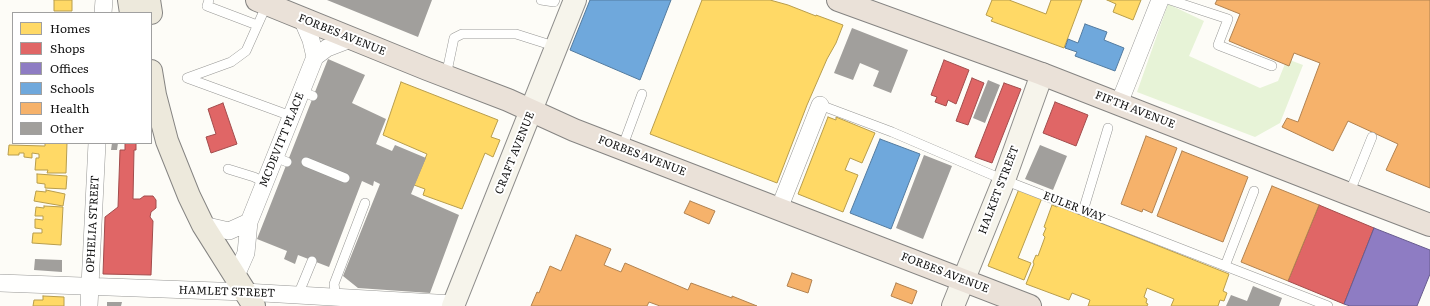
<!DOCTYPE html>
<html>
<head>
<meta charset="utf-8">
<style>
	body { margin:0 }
	#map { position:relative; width:1430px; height:306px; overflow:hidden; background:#fdfcf7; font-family:Literata,serif }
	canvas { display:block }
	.legend { position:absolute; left:12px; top:12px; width:140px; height:132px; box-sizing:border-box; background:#fff; border:1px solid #a0a0a0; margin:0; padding:5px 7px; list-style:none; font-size:12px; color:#111 }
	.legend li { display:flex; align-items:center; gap:8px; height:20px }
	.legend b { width:20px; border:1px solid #a0a0a0 }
</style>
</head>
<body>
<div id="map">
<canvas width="1430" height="306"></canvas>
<ul class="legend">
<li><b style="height:11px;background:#ffd966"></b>Homes</li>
<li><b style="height:11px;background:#e06666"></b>Shops</li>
<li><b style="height:11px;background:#8e7cc3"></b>Offices</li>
<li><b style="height:11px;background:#6fa8dc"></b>Schools</li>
<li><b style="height:11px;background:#f6b26b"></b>Health</li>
<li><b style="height:11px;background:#a19f9c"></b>Other</li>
</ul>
</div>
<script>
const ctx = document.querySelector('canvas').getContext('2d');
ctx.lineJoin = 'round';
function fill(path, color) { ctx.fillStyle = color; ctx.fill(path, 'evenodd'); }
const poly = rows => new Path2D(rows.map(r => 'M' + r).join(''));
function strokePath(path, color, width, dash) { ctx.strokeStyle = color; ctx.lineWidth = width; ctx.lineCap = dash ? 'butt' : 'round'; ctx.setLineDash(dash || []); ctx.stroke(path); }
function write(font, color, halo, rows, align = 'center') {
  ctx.font = font + ' Literata,serif'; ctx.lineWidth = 4; ctx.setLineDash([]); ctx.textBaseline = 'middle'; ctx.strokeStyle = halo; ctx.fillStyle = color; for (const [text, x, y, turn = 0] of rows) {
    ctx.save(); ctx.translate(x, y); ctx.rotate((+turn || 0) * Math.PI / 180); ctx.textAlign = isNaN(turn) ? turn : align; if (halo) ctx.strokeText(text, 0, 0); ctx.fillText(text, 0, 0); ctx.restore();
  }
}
fill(poly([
	[1168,4,1204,21,1189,56,1260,88,1278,81,1287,59,1303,65,1280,123,1255,137,1137,92]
]), '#e7f3d7');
const homes = poly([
	[54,0,72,0,72,11,54,11,54,0],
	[702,0,770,0,788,5,816,16,816,15,843,25,836,43,827,59,807,105,777,183,650,134,702,0],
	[992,0,1009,0,1046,14,1051,0,1082,0,1064,48,991,21,993,18,986,15,992,0],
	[1107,0,1141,0,1133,20,1113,12,1116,4,1107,0],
	[401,82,498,120,491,137,500,140,493,157,485,153,462,209,423,195,425,189,414,185,427,154,383,135,401,82],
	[828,117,836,120,836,117,875,133,862,163,850,158,845,170,858,175,843,212,798,194,828,117],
	[45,143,67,143,66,173,47,173,48,170,35,170,36,158,39,158,39,154,32,153,32,158,24,157,24,153,19,153,19,155,8,155,9,145,45,146,45,143],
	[37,174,67,176,66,189,45,188,45,184,37,183,37,174],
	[1019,189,1042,198,1018,258,1031,263,1024,280,988,266,1019,189],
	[46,190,65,194,63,206,34,201,36,191,46,192,46,190],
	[1052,205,1057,207,1058,206,1229,274,1223,291,1227,293,1224,301,1220,300,1218,306,1171,306,1174,299,1147,288,1144,297,1147,299,1146,303,1148,304,1147,306,1088,306,1090,300,1072,293,1069,300,1026,284,1034,264,1033,262,1036,255,1038,256,1045,237,1043,235,1046,228,1044,227,1052,205],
	[44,206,63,207,61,245,32,243,33,233,42,233,42,229,35,228,35,219,43,220,43,216,35,216,36,207,44,208,44,206],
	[43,296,64,297,64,306,33,306,34,300,43,300,43,296]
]);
fill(homes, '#ffd966');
strokePath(homes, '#b89d4c', 1);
const shops = poly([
	[944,60,969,70,956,104,948,100,946,106,935,102,937,97,931,95,944,60],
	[972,78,984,83,968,125,956,121,972,78],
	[1004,83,1021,89,992,163,975,157,1004,83],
	[1055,102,1088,115,1076,146,1043,133,1055,102],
	[223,103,237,144,211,153,206,137,216,134,208,109,223,103],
	[125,143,136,143,136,150,134,150,133,199,140,199,144,196,153,196,156,200,156,208,151,212,150,217,153,221,151,275,103,274,105,217,118,207,120,150,125,150,125,143],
	[1319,205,1374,228,1344,304,1288,281,1319,205]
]);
fill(shops, '#e06666');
strokePath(shops, '#a24c4c', 1);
const offices = poly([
	[1374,228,1430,250,1430,274,1417,306,1350,306,1344,304,1374,228]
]);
fill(offices, '#8e7cc3');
strokePath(offices, '#685c8e', 1);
const schools = poly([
	[590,0,671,0,640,80,570,50,590,0],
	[1085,24,1107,32,1104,40,1124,48,1115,71,1075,56,1077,52,1065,48,1068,39,1078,43,1085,24],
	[880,139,920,154,891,229,850,213,880,139]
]);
fill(schools, '#6fa8dc');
strokePath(schools, '#537b9f', 1);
const health = poly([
	[1217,0,1430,0,1430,188,1386,170,1398,144,1348,121,1333,151,1282,127,1287,118,1298,122,1320,63,1294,53,1289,66,1229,41,1240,14,1215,4,1217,0],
	[1146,136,1177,148,1152,213,1143,209,1142,212,1121,204,1146,136],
	[1182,151,1248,177,1223,242,1157,216,1182,151],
	[1272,186,1319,205,1288,281,1241,262,1272,186],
	[690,201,715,211,709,224,684,213,690,201],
	[576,235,611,249,604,265,621,272,625,263,688,290,691,283,732,298,732,296,757,306,660,306,649,302,647,306,531,306,537,292,539,293,550,266,561,271,576,235],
	[792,273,812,280,808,293,787,286,792,273],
	[896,283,917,291,912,304,891,296,896,283]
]);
fill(health, '#f6b26b');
strokePath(health, '#b18250', 1);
fill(poly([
	[327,0,432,0,418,37],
	[852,28,908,50,891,93,873,86,879,71,860,63,853,80,834,73],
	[328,59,365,75,352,103,386,119,376,144,392,151,395,145,426,158,411,194,459,215,430,293,358,288,343,276,380,184,374,181,373,186,362,181,329,267,298,255,295,264,284,259,287,251,257,239],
	[988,80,1000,85,985,123,973,118],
	[112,143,118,143,117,150,111,150],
	[1040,145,1067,156,1053,190,1025,179],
	[924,155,952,166,923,239,896,228],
	[35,259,62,260,62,272,34,270],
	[1253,286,1282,298,1279,306,1226,306,1231,295,1247,301],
	[107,302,122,302,121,306,107,306]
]), '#a19f9c');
const lane = poly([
	[209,0,207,6,257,25],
	[541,0,554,2,555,0],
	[1170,0,1228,19,1218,45,1272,66],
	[267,4,246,51,231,62,187,78,291,116],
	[446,76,454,38,462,34,516,34,557,47],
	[301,91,313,96],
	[820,105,892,132,1004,180,1328,306],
	[622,148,642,94],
	[275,157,287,162],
	[306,162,345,178],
	[228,169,254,177,264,182],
	[1349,194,1372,137],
	[1083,211,1108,128],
	[1225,266,1254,191],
	[298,295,312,261],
	[336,297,334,284,365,203]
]);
const street = poly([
	[103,13,104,0],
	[302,19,311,40,315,57],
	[1120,104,1122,96,1160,0],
	[779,209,820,105],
	[203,225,229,231,249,222],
	[235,278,246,253,249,222,315,57,327,48,353,38],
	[0,283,245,292,454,304],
	[89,306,97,143]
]);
const secondary = poly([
	[453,306,575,0],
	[953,306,1004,180,1042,74]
]);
const primary = poly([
	[129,0,131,13],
	[149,0,151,13],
	[151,71,155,95,167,141,189,196,203,225,254,306]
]);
const highway = poly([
	[257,0,427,69,508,100,574,130,1030,306],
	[838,0,1042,74,1349,194,1430,225]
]);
strokePath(lane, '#979795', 10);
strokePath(street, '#979795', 18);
strokePath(secondary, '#8e8d8b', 24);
strokePath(primary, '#858482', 24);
strokePath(highway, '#858482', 24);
strokePath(lane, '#fffffe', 9);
strokePath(street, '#fffffe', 17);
strokePath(secondary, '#f6f4eb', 22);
strokePath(primary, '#ede9dc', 22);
strokePath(highway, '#eae1d8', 22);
write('11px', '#111', '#fff', [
	["FORBES AVENUE",342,35,22],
	["FIFTH AVENUE",1135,110,21],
	["MCDEVITT PLACE",282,140,-68],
	["CRAFT AVENUE",515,153,-68],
	["FORBES AVENUE",642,156,21],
	["HALKET STREET",999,190,-69],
	["EULER WAY",1074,207,21],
	["OPHELIA STREET",93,224,-87],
	["FORBES AVENUE",945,273,21],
	["HAMLET STREET",227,292,2]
]);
</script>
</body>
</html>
